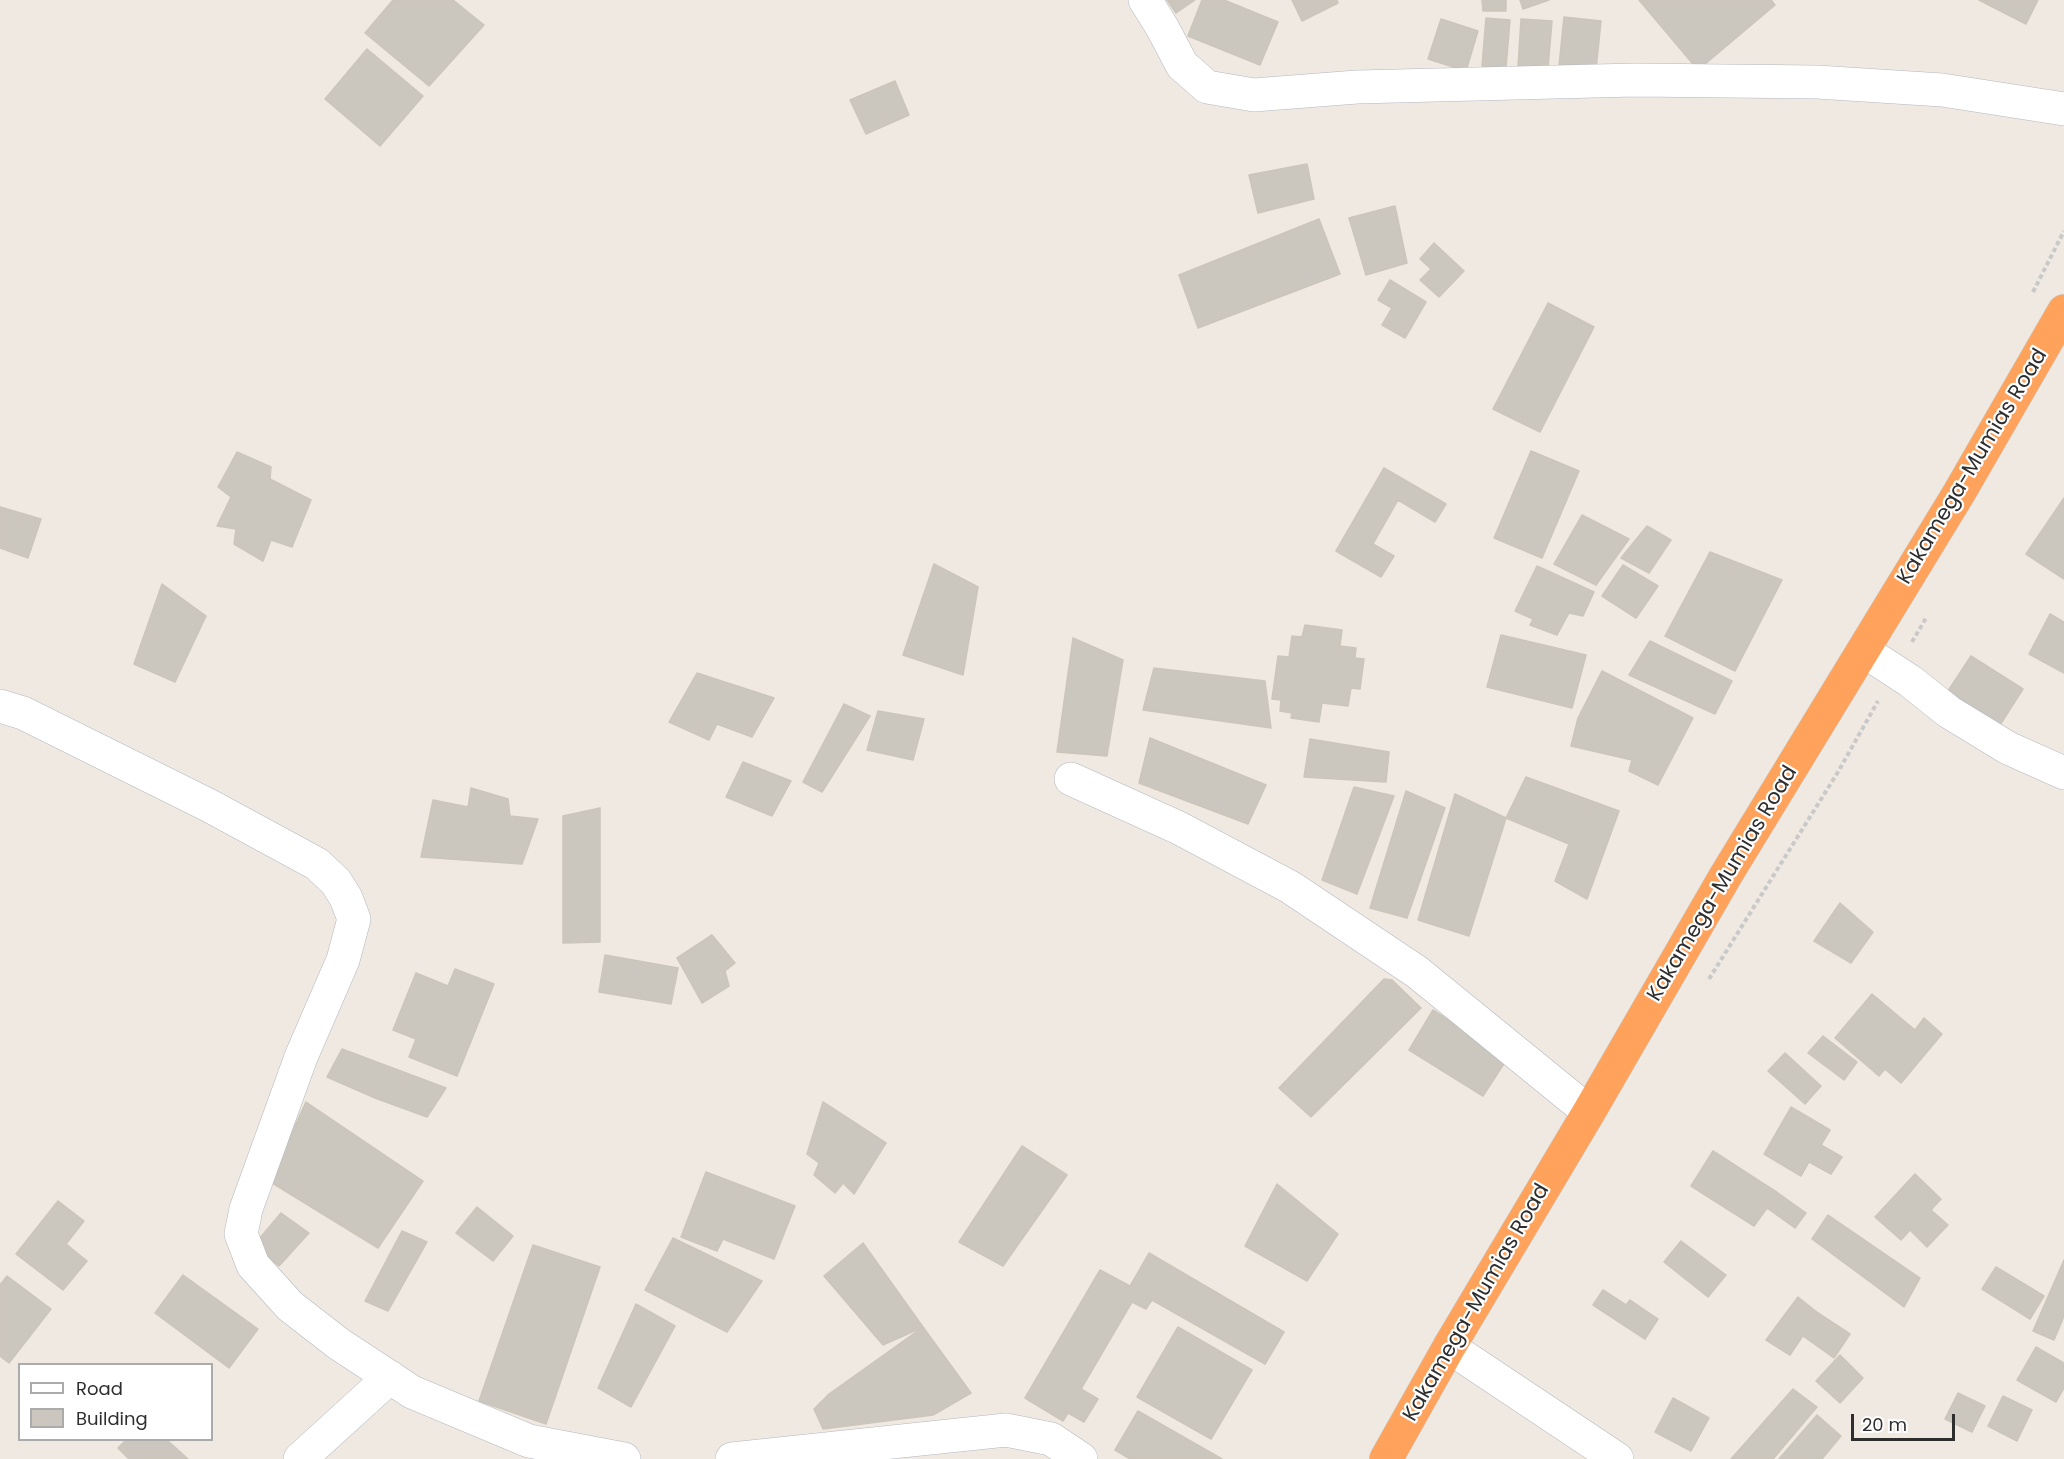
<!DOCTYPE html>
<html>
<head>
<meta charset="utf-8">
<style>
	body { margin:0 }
	#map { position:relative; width:2064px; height:1459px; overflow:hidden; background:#efe9e1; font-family:Poppins,sans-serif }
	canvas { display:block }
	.legend { position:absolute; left:18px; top:1363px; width:195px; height:78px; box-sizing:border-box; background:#fff; border:2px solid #ababab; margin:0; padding:8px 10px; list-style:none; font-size:18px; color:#2e2e2e }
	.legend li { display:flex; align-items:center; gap:12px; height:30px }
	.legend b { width:30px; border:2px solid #ababab }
	.scale { position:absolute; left:1851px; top:1414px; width:104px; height:27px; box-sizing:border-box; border:3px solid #2e2e2e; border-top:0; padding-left:8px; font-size:18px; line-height:21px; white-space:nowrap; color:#2e2e2e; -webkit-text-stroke:4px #fff; paint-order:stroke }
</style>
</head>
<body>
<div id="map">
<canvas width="2064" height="1459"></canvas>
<ul class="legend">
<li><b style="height:8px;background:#fff"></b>Road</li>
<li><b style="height:16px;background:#cbc7bf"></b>Building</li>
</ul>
<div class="scale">20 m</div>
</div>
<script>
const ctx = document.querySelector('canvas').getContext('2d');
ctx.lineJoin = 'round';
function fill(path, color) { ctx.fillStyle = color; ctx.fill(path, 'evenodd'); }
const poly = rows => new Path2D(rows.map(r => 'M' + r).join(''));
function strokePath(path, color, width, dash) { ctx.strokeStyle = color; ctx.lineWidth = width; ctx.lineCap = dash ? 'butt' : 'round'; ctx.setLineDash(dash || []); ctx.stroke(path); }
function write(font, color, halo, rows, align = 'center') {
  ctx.font = font + ' Poppins,sans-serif'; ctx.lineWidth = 4.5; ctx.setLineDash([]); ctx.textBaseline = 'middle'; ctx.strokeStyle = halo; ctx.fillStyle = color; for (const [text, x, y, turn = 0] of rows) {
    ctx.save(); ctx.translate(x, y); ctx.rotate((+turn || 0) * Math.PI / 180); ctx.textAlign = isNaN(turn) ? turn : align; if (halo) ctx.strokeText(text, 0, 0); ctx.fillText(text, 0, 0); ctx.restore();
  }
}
const building = poly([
	[393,0,453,0,484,25,429,86,365,33,393,0],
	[1167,0,1195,0,1176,13,1167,0],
	[1202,0,1224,0,1278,22,1260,65,1188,36,1202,0],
	[1292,0,1337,0,1338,3,1302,21,1292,0],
	[1482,0,1506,0,1506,11,1483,11,1482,0],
	[1520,0,1549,0,1523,9,1520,0],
	[1639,0,1771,0,1775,5,1698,70,1639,0],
	[1979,0,2038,0,2026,24,1979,0],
	[1564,17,1601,21,1596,70,1559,66,1564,17],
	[1486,18,1510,20,1506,68,1482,66,1486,18],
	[1441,19,1478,31,1466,71,1428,59,1441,19],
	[1521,19,1552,21,1548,68,1518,67,1521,19],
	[367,49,423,96,380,146,325,99,367,49],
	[895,81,909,115,866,134,850,100,895,81],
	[1307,164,1314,199,1258,213,1249,175,1307,164],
	[1395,206,1407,263,1366,275,1349,218,1395,206],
	[1319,219,1340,274,1198,328,1179,275,1319,219],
	[1434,243,1464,271,1439,297,1420,280,1431,269,1420,259,1434,243],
	[1390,280,1426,302,1405,338,1382,325,1392,308,1378,300,1390,280],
	[1548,303,1594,327,1540,432,1493,409,1548,303],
	[1531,451,1579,471,1542,558,1494,538,1531,451],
	[237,452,271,467,270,479,311,500,292,547,271,540,263,561,234,544,236,529,217,526,231,497,218,487,237,452],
	[1384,468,1446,504,1435,522,1398,500,1373,544,1394,556,1381,577,1336,551,1384,468],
	[2064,498,2064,579,2026,554,2064,498],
	[0,507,41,519,28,558,0,548,0,507],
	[1582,515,1629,539,1596,585,1554,564,1582,515],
	[1647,526,1671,540,1649,573,1621,558,1647,526],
	[1710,552,1782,580,1735,671,1665,636,1710,552],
	[934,564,978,587,963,675,903,655,934,564],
	[1623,565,1658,586,1636,618,1602,596,1623,565],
	[1537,566,1594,592,1583,616,1569,613,1557,635,1530,625,1533,619,1515,611,1537,566],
	[162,584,206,616,175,682,134,664,162,584],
	[2050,614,2064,622,2064,673,2029,654,2050,614],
	[1305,625,1342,630,1340,646,1356,648,1355,658,1364,659,1360,689,1351,688,1348,706,1322,703,1319,722,1291,718,1292,713,1280,711,1281,700,1272,699,1278,656,1289,657,1292,636,1302,637,1305,625],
	[1501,635,1586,655,1572,708,1487,687,1501,635],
	[1073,638,1123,660,1107,756,1057,752,1073,638],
	[1650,641,1732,681,1715,714,1629,675,1650,641],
	[1971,656,2023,689,2000,725,1948,691,1971,656],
	[1154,668,1265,681,1271,728,1143,710,1154,668],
	[1602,671,1693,718,1658,785,1629,771,1632,760,1571,746,1578,718,1602,671],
	[697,673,774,698,752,737,717,724,709,740,669,722,697,673],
	[844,704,870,716,822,792,803,782,844,704],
	[878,711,924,719,913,760,867,750,878,711],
	[1150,738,1266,785,1248,824,1139,783,1150,738],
	[1310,739,1389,752,1386,782,1304,777,1310,739],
	[743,762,791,781,772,816,726,797,743,762],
	[1526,777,1619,811,1587,899,1555,881,1569,844,1506,818,1526,777],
	[1354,787,1394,796,1357,894,1322,880,1354,787],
	[471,788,508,799,510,816,538,819,522,864,421,857,433,800,468,807,471,788],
	[1406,791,1445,808,1407,918,1370,908,1406,791],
	[1455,794,1506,818,1469,936,1418,920,1455,794],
	[600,808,600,942,563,943,563,816,600,808],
	[1840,903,1873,932,1851,963,1814,941,1840,903],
	[712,935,735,963,725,971,729,986,702,1003,677,958,712,935],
	[605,955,678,968,671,1004,599,992,605,955],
	[455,969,494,984,457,1076,409,1057,416,1039,393,1030,416,973,448,986,455,969],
	[1384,979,1392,980,1421,1008,1311,1117,1279,1088,1384,979],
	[1872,994,1915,1030,1924,1018,1942,1034,1901,1083,1885,1069,1879,1076,1835,1038,1872,994],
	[1433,1010,1507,1059,1483,1096,1409,1050,1433,1010],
	[1823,1036,1857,1062,1844,1080,1808,1053,1823,1036],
	[342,1049,446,1088,427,1117,375,1098,327,1077,342,1049],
	[1785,1053,1821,1086,1805,1104,1768,1071,1785,1053],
	[306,1102,423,1181,378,1248,269,1181,306,1102],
	[823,1102,886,1143,854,1194,843,1183,835,1193,814,1175,819,1163,807,1154,823,1102],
	[1791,1107,1830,1130,1821,1145,1842,1157,1831,1174,1809,1162,1801,1176,1764,1154,1791,1107],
	[1022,1146,1067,1175,1003,1266,959,1242,1022,1146],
	[1713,1151,1778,1193,1754,1226,1691,1186,1713,1151],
	[706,1172,795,1206,774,1259,723,1239,717,1251,681,1237,706,1172],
	[1915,1174,1941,1199,1931,1210,1948,1225,1927,1247,1910,1230,1901,1240,1875,1217,1915,1174],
	[1277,1184,1338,1234,1307,1281,1245,1246,1277,1184],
	[1778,1193,1806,1213,1795,1228,1767,1208,1778,1193],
	[58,1201,84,1221,66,1244,87,1261,63,1290,16,1254,58,1201],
	[477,1207,513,1236,493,1261,456,1233,477,1207],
	[281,1213,309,1233,279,1266,254,1245,281,1213],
	[1828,1215,1920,1278,1904,1307,1812,1239,1828,1215],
	[402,1231,427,1242,388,1311,365,1301,402,1231],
	[673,1238,762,1281,727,1332,645,1290,673,1238],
	[1681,1241,1726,1275,1708,1297,1664,1262,1681,1241],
	[863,1243,923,1327,883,1345,824,1276,863,1243],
	[533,1245,600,1267,546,1424,479,1401,533,1245],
	[1149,1253,1284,1332,1265,1364,1152,1300,1146,1309,1132,1302,1081,1389,1098,1399,1084,1422,1068,1413,1063,1421,1025,1398,1100,1270,1130,1286,1149,1253],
	[2064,1260,2064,1316,2054,1340,2033,1331,2064,1260],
	[1996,1267,2044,1296,2030,1319,1982,1289,1996,1267],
	[183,1275,258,1329,229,1368,155,1313,183,1275],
	[7,1276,51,1309,9,1363,0,1356,0,1285,7,1276],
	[1603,1290,1626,1305,1630,1300,1658,1319,1645,1339,1593,1305,1603,1290],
	[1798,1297,1818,1313,1790,1355,1766,1340,1798,1297],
	[636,1304,675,1326,631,1407,598,1388,636,1304],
	[1818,1313,1850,1334,1834,1358,1803,1336,1818,1313],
	[923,1327,971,1393,933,1415,823,1429,814,1409,829,1394,923,1327],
	[1178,1327,1252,1370,1211,1439,1137,1397,1178,1327],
	[2036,1347,2064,1363,2064,1388,2056,1402,2017,1380,2036,1347],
	[1840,1355,1863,1378,1840,1403,1816,1381,1840,1355],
	[1793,1389,1817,1407,1773,1459,1731,1459,1793,1389],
	[1958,1393,1985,1406,1972,1432,1945,1419,1958,1393],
	[2003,1396,2032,1410,2017,1441,1988,1426,2003,1396],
	[1673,1398,1709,1418,1691,1451,1655,1432,1673,1398],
	[1138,1411,1222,1459,1130,1459,1115,1450,1138,1411],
	[1817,1415,1841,1436,1822,1459,1779,1459,1817,1415],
	[126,1440,167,1440,188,1459,129,1459,118,1448,126,1440]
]);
fill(building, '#cbc7bf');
strokePath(building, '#cbc5ba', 1.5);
const minor = poly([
	[1145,0,1162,27,1182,65,1207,87,1254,95,1357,87,1635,80,1817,82,1942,90,2064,109],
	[1864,651,1910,681,1949,712,2008,748,2064,773],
	[0,706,23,713,210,806,317,864,336,882,346,898,354,919,343,960,301,1057,246,1209,241,1234,253,1265,290,1306,339,1344,412,1392,529,1441,624,1459],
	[1071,779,1179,828,1290,887,1417,972,1589,1112],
	[1449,1347,1617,1459],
	[300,1459,390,1377],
	[732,1459,1006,1430,1051,1439,1081,1459]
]);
const highway = poly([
	[1386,1459,1449,1347,1589,1112,1726,875,1959,493,2064,311]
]);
strokePath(minor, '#b4b7c1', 34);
strokePath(highway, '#c9c9c9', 34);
strokePath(poly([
	[2033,292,2064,231],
	[1912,642,1926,618],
	[1709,979,1838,772,1878,701]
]), '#c9c9c9', 4, [4.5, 3]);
strokePath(minor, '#fff', 33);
strokePath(highway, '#ffa35c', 33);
write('21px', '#2e2e2e', '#fff', [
	["Kakamega-Mumias Road",1973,467,-59],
	["Kakamega-Mumias Road",1723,884,-59],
	["Kakamega-Mumias Road",1477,1303,-60]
]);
</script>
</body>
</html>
